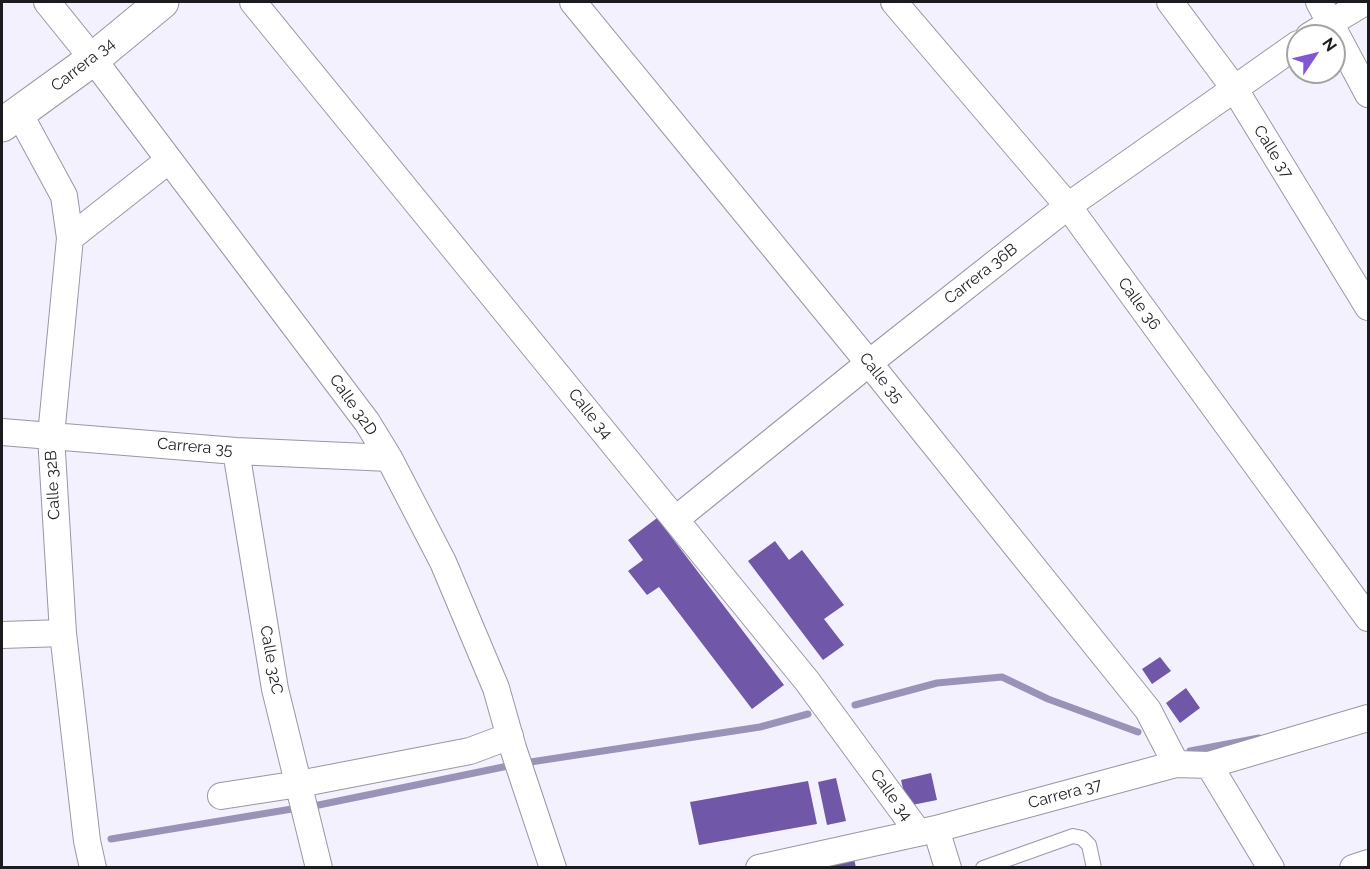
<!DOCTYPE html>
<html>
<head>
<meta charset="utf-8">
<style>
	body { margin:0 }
	#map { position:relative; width:1370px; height:869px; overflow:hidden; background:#f4f1fe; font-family:Raleway,sans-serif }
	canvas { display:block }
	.frame { position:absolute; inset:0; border:3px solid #1c1b1f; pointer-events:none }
	.north { position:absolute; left:1286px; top:24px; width:60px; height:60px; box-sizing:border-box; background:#fff; border:2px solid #a4a4a5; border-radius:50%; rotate:55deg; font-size:16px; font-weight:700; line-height:24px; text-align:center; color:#1c1b1f }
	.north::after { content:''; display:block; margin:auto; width:21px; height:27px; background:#8158d1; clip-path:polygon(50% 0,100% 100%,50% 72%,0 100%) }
</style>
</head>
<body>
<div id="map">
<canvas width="1370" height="869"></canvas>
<div class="frame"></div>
<div class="north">N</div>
</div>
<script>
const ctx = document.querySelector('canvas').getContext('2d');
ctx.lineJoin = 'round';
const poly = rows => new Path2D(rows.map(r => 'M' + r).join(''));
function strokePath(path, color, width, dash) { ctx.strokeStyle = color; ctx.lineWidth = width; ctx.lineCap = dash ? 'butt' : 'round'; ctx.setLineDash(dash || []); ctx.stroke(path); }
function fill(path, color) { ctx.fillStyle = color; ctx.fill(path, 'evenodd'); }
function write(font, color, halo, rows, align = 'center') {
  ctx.font = font + ' Raleway,sans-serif'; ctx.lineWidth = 6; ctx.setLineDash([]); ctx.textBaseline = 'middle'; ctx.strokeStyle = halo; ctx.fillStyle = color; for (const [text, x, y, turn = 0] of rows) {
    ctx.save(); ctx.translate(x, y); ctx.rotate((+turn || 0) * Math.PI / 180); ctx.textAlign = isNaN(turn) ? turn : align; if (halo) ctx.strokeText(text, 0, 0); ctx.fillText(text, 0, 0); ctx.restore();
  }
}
strokePath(poly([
	[855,705,937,683,1002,677,1048,699,1138,732],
	[1190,751,1259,738],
	[524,763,760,727,808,714],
	[309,807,513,765],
	[111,839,298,808]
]), '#9b92b8', 7);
fill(poly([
	[657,518,784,685,752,709,659,587,647,595,628,571,643,560,628,540],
	[775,541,789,560,802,550,844,605,824,619,844,645,823,660,748,561],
	[1160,657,1171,671,1152,684,1142,669],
	[1186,688,1200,708,1180,723,1166,703],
	[931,773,937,800,907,806,901,780],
	[836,778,846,821,827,825,818,782],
	[808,781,817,824,699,845,690,802],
	[854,858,856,868,818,868]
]), '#7057a7');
const lane = poly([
	[983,868,1073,836,1082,838,1089,845,1094,868]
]);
const street = poly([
	[47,2,93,59,367,422,389,458,443,562,496,688,513,748,553,868],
	[253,2,807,681,918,832],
	[573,2,869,363,1148,710,1176,764],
	[894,2,1068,206,1368,618],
	[1170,2,1234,88,1368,307],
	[1319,2,1368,94],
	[1309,36,1365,2],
	[19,113,64,196,70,238,51,436,63,633,87,841,93,868],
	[70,238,169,160],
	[2,432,236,451,389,458],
	[236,451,275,689,319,868],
	[676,519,869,363,1068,206,1298,44],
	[2,635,63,633],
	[1209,765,1271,868],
	[221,796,299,784,470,751,510,736],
	[936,829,948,868],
	[759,868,936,829,1176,764,1209,765,1368,718],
	[1353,868,1368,863]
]);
const secondary = poly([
	[2,125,93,59,162,2]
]);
strokePath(lane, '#9997a2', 16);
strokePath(street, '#9997a2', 28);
strokePath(secondary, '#9997a2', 35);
strokePath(lane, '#fff', 14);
strokePath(street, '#fff', 26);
strokePath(secondary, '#fff', 33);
write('16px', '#1c1b1f', '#fff', [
	["Carrera 34",83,65,-38],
	["Calle 37",1273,152,58],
	["Carrera 36B",981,274,-38],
	["Calle 36",1139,304,54],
	["Calle 35",881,378,51],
	["Calle 32D",353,405,55],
	["Calle 34",590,414,51],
	["Carrera 35",195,447,5],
	["Calle 32B",53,485,-93],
	["Calle 32C",271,660,80],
	["Carrera 37",1065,794,-15],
	["Calle 34",891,795,54]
]);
</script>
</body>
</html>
